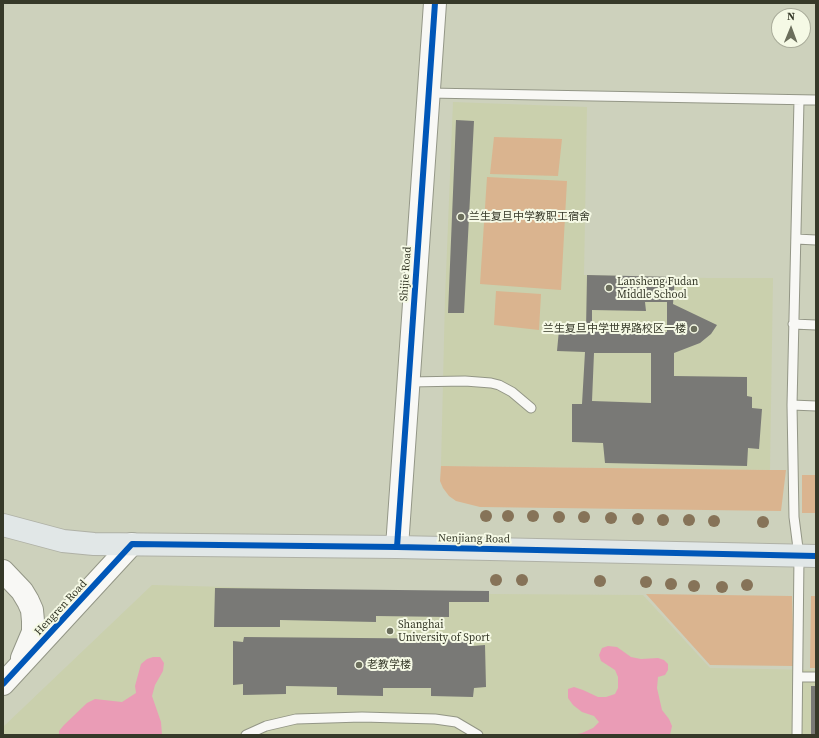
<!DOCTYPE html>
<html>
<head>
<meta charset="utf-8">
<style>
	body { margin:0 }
	#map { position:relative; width:819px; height:738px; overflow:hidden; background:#cdd1bc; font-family:"Source Serif 4",serif }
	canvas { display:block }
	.frame { position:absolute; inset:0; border:4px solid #363929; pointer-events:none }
	.north { position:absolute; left:771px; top:8px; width:40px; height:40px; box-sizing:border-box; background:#f5f9e5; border:1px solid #a9ac9a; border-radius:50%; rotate:1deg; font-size:11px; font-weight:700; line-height:16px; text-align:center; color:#363929 }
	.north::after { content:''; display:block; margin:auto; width:14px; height:18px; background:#6b6e5c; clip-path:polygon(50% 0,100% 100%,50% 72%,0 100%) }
</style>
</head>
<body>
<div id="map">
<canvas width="819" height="738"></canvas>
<div class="frame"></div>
<div class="north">N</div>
</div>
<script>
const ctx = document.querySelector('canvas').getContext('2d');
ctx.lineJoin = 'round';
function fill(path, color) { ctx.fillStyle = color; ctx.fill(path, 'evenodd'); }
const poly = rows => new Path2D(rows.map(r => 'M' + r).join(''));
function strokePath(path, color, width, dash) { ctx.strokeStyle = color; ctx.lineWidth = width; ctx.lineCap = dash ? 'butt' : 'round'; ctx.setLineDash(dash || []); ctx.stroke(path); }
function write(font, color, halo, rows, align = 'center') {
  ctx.font = font + ' "Source Serif 4","Noto Sans SC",serif'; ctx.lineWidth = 4; ctx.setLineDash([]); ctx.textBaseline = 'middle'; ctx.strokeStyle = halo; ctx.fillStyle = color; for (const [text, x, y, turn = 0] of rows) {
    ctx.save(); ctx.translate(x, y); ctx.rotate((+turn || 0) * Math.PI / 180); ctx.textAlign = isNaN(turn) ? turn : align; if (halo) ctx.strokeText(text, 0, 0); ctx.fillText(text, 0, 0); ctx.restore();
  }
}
fill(poly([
	[453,102,587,107,584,275,707,278,773,278,770,470,441,466,445,298],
	[152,585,492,594,643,595,710,668,816,670,816,735,3,735,3,727]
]), '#cad0ad');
fill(poly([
	[494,137,562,139,558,176,490,174],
	[487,177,567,181,561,290,480,284],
	[496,291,541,294,539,330,494,325],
	[441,466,770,470,786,470,781,511,480,507,456,501,449,496,443,488,440,481],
	[802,475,816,475,816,513,802,513],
	[646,594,792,596,794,666,710,665],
	[811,596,816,596,816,668,810,668]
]), '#dab48f');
fill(poly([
	[608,646,617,647,631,657,641,659,658,658,664,660,668,664,668,670,665,675,658,677,657,688,662,710,669,719,672,726,670,735,573,735,582,733,593,728,599,722,594,716,582,712,573,705,568,698,568,689,574,687,583,690,598,697,606,697,615,694,618,688,618,677,615,670,601,661,599,655,602,648],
	[153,657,160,657,164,663,163,671,155,685,152,696,161,722,162,735,59,735,59,731,64,725,87,703,95,699,122,702,136,693,135,686,141,664,147,659]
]), '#ea9cb6');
fill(poly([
	[456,120,474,121,464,313,448,313],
	[587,275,675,277,673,304,717,325,711,334,700,343,674,353,674,376,747,377,747,396,752,397,752,408,762,409,759,449,748,448,747,466,605,463,603,443,572,442,572,404,582,404,585,352,557,351,559,330,586,330],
	[645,302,667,302,667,332,592,330,592,310,646,311],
	[594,353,651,353,651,403,592,401],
	[215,588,489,591,489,602,449,602,449,617,376,616,376,622,280,620,280,627,214,627],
	[244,637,474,639,473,646,485,645,486,687,474,688,473,697,431,696,431,688,383,688,383,696,337,695,337,687,286,686,286,694,243,695,243,684,233,685,233,641,243,642],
	[811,686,816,686,816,735,811,735]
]), '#797976');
const lane = poly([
	[428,93,816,100],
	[796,239,816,240],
	[793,324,816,325],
	[409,382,465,381,491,383,499,385,512,392,531,408],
	[792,405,816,406],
	[798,677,816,677],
	[246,735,266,726,296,719,362,717,435,719,456,722,478,735],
	[797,735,799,556,794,517,792,405,799,100]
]);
const secondary = poly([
	[397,547,435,3],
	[3,571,22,591,28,601,32,610,33,621,33,632,22,658],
	[3,684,132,544]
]);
const primary = poly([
	[3,525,63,541,94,544,397,547,816,556]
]);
strokePath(lane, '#939686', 11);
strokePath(secondary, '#939686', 24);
strokePath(primary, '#afb1a6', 24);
strokePath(lane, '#f8f8f5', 9);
strokePath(secondary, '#f8f8f5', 22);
strokePath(primary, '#e1e7e7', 22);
strokePath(poly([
	[397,547,435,3],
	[3,684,132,544,397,547,816,556]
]), '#0057b8', 6);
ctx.fillStyle = '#867358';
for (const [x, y] of [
	[486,516],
	[508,516],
	[533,516],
	[559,517],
	[584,517],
	[611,518],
	[638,519],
	[663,520],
	[689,520],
	[714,521],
	[763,522],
	[496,580],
	[522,580],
	[600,581],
	[646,582],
	[671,584],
	[747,585],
	[694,586],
	[722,587]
]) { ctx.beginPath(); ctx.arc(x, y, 6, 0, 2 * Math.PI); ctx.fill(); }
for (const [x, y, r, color] of [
	[461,217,4,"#6b6e5c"],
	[609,288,4,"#6b6e5c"],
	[694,329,4,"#6b6e5c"],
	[390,631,4,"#6b6e5c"],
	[359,665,4,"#6b6e5c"]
]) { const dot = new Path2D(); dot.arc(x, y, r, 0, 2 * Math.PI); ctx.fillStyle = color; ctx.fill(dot); strokePath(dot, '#f5f9e5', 1.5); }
write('11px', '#363929', '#f5f9e5', [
	["兰生复旦中学教职工宿舍",469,217],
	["Lansheng Fudan",617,282],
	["Middle School",617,295],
	["兰生复旦中学世界路校区一楼",686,329,"right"],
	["Shanghai",398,625],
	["University of Sport",398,638],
	["老教学楼",367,665]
], 'left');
write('11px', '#363929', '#f5f9e5', [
	["Shijie Road",406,274,-86],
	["Nenjiang Road",474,539,1],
	["Hengren Road",61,608,-47]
]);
</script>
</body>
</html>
